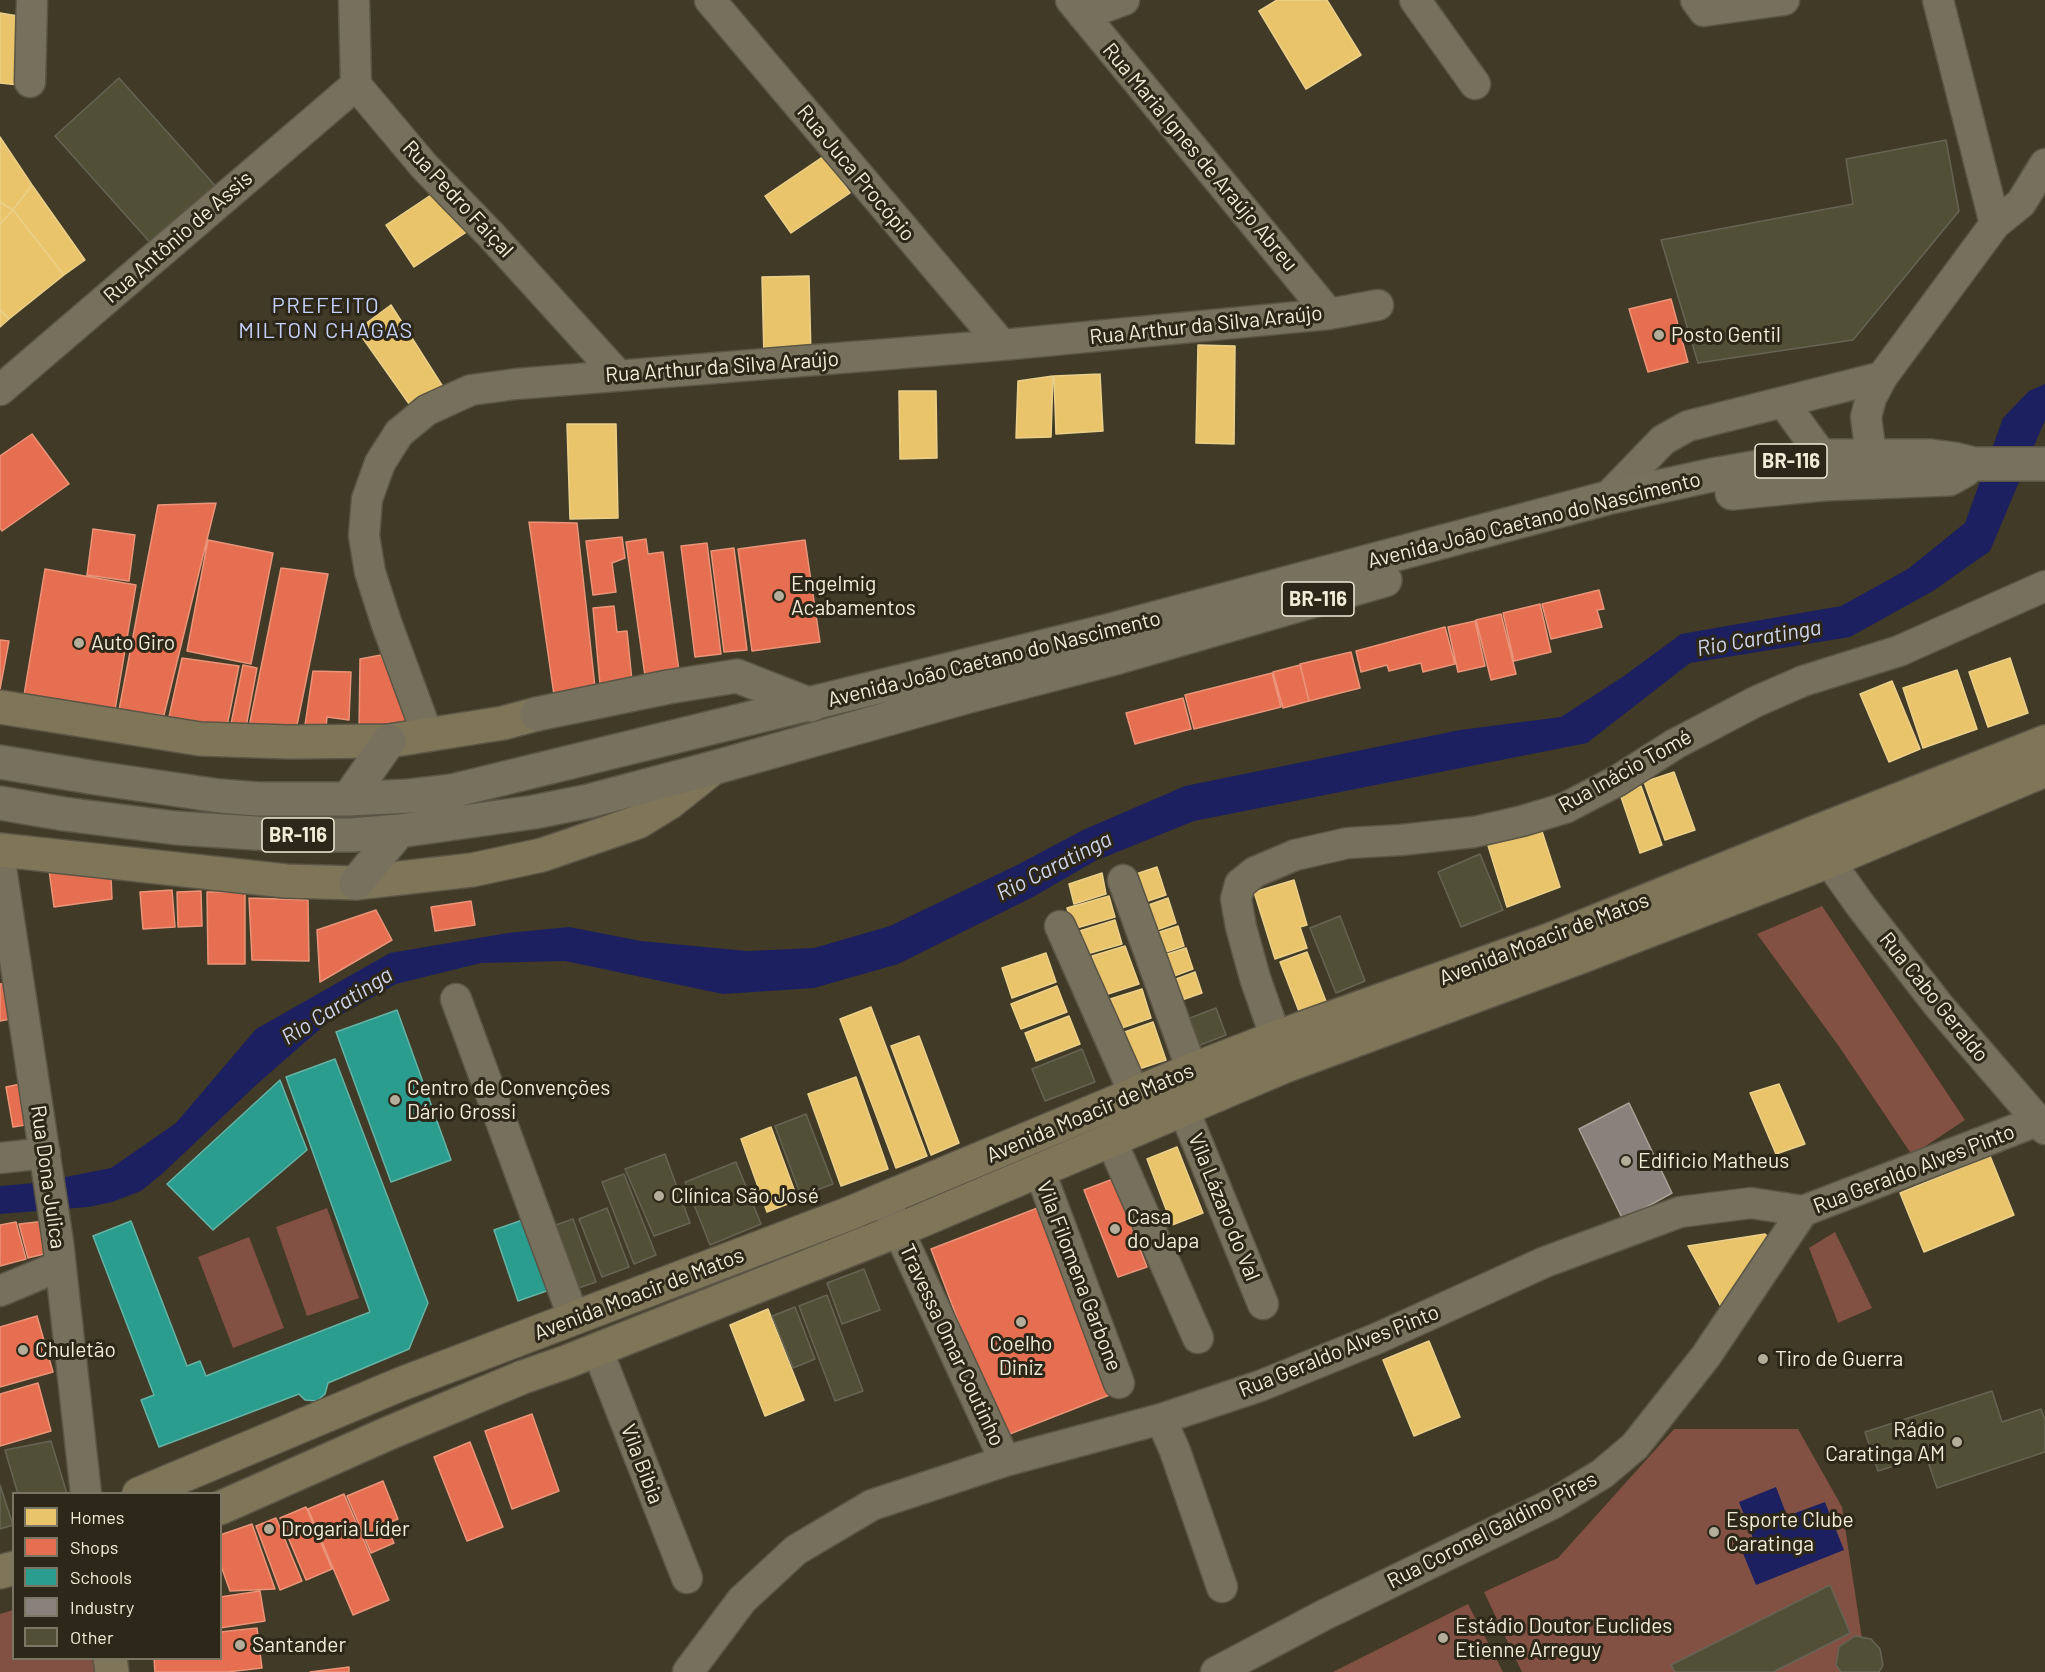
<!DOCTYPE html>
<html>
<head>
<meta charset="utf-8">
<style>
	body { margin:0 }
	#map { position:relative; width:2045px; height:1672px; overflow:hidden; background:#403a26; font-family:Barlow,sans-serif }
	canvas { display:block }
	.legend { position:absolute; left:12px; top:1492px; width:210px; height:168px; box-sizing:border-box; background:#2c2718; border:2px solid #7b7564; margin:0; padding:8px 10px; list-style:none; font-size:18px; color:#f1ebd7 }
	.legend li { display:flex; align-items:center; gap:12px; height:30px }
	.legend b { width:30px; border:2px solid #7b7564 }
</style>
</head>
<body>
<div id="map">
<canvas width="2045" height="1672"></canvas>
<ul class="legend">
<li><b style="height:16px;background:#e9c46a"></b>Homes</li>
<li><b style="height:16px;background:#e76f51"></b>Shops</li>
<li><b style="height:16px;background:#2a9d8f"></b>Schools</li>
<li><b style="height:16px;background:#8a817c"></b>Industry</li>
<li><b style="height:16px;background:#515037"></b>Other</li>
</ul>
</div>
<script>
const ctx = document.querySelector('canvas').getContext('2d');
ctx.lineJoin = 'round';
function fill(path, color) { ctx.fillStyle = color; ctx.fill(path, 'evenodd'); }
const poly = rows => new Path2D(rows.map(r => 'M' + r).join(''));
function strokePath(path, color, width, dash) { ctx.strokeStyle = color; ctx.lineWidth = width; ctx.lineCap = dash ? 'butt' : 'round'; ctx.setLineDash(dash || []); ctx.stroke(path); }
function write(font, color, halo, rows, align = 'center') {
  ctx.font = font + ' Barlow,sans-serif'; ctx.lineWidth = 6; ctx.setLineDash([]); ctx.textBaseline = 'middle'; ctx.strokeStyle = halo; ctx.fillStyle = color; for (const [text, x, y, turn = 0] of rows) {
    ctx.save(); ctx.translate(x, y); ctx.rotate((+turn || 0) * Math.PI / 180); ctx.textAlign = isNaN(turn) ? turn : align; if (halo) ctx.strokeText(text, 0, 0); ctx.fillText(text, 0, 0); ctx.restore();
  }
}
fill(poly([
	[1822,906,1965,1120,1912,1155,1838,1045,1757,934],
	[327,1208,359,1298,307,1316,276,1227],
	[1835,1232,1872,1308,1838,1323,1809,1248],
	[249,1237,284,1328,233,1348,198,1257],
	[1674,1429,1798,1429,1842,1507,1867,1672,1522,1672,1484,1592,1558,1558],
	[1468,1604,1503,1672,1333,1672],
	[13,1610,14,1658,98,1659,100,1672,0,1672,0,1614]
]), '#835144');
fill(poly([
	[2045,384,2045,420,1990,551,1933,591,1850,637,1690,663,1587,743,1194,821,1095,861,1033,897,898,964,814,988,723,994,565,961,481,963,396,984,328,1022,255,1086,162,1174,141,1191,112,1202,88,1207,0,1214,0,1186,35,1183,111,1168,176,1123,256,1029,390,953,508,933,569,927,641,941,747,951,814,948,890,926,1019,864,1083,830,1185,786,1460,730,1561,717,1624,676,1681,634,1841,606,1908,569,1965,523,2003,418,2029,391],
	[1776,1487,1787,1516,1825,1502,1844,1550,1756,1585,1740,1546,1754,1541,1739,1502]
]), '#1d2060');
const homes = poly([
	[1277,0,1327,0,1361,55,1306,89,1259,11,1277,0],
	[0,13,24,17,19,85,0,83,0,13],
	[0,137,32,185,13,210,0,202,0,137],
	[824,156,850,193,791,233,765,196,824,156],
	[32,185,85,260,64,275,13,210,32,185],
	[440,189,468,231,414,267,386,225,440,189],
	[0,202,13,210,0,224,0,202],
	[13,210,64,275,9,319,0,310,0,224,13,210],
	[809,276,811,356,764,358,762,277,809,276],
	[391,305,445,390,412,408,357,330,391,305],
	[0,310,9,319,0,327,0,310],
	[1198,345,1235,346,1234,444,1196,443,1198,345],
	[1100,374,1103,431,1056,434,1054,376,1100,374],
	[1053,376,1051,437,1016,438,1018,381,1053,376],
	[899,391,936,391,937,458,900,459,899,391],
	[567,424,616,424,618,518,570,519,567,424],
	[2010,658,2028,713,1988,727,1969,672,2010,658],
	[1957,670,1977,729,1923,748,1903,688,1957,670],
	[1892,681,1920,749,1889,762,1860,694,1892,681],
	[1674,772,1695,830,1665,840,1644,782,1674,772],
	[1641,786,1662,845,1640,853,1620,794,1641,786],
	[1539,822,1560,887,1507,907,1486,839,1539,822],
	[1157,867,1166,895,1139,904,1130,876,1157,867],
	[1102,873,1106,894,1074,904,1069,884,1102,873],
	[1294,880,1307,925,1300,927,1307,948,1275,959,1254,892,1294,880],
	[1109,896,1115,917,1073,929,1067,908,1109,896],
	[1168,898,1176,923,1148,933,1140,908,1168,898],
	[1115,920,1122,944,1080,956,1073,933,1115,920],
	[1178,926,1184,946,1157,955,1150,935,1178,926],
	[1125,946,1139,984,1105,995,1092,956,1125,946],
	[1186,948,1193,969,1166,979,1158,957,1186,948],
	[1307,952,1327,1004,1300,1014,1280,962,1307,952],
	[1046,953,1056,982,1012,998,1002,968,1046,953],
	[1195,972,1202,993,1176,1002,1168,982,1195,972],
	[1057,986,1067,1012,1021,1029,1011,1004,1057,986],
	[1142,989,1151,1018,1116,1030,1107,1000,1142,989],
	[871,1007,927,1156,896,1168,840,1019,871,1007],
	[1069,1016,1080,1044,1036,1061,1025,1033,1069,1016],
	[1153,1022,1166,1060,1133,1071,1119,1034,1153,1022],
	[919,1036,959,1143,931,1155,891,1046,919,1036],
	[856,1077,888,1169,841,1186,808,1094,856,1077],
	[1779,1084,1805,1144,1776,1154,1750,1093,1779,1084],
	[771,1127,798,1200,767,1212,741,1139,771,1127],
	[1177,1147,1203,1213,1172,1225,1147,1159,1177,1147],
	[1990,1156,2014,1215,1924,1252,1900,1193,1990,1156],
	[1765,1234,1774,1242,1725,1314,1688,1246,1765,1234],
	[768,1309,804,1400,765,1416,730,1325,768,1309],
	[1429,1341,1460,1417,1414,1436,1383,1360,1429,1341]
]);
fill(homes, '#e9c46a');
strokePath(homes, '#ebd08b', 1.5);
const shops = poly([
	[1671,299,1688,362,1648,372,1629,309,1671,299],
	[32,434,69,484,2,531,0,528,0,456,32,434],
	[216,503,164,715,119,710,158,505,216,503],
	[529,522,577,523,595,687,554,695,529,522],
	[93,529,135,535,129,581,87,575,93,529],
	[622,537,625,558,612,563,616,592,593,595,586,541,622,537],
	[646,539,648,554,663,552,679,671,645,676,626,542,646,539],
	[208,540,273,553,251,664,187,651,208,540],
	[805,540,820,642,752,651,738,549,805,540],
	[707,543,721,654,695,657,681,546,707,543],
	[734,548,747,650,724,652,711,551,734,548],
	[281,568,328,574,296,730,249,727,281,568],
	[45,569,136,585,114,716,23,701,45,569],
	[1599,590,1604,609,1597,610,1602,627,1551,639,1542,604,1599,590],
	[1540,604,1551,652,1514,661,1503,613,1540,604],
	[614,606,617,632,627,631,632,681,600,684,593,608,614,606],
	[1501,614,1516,674,1491,680,1476,620,1501,614],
	[1475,621,1485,666,1458,672,1448,627,1475,621],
	[1445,627,1455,664,1423,672,1421,663,1389,671,1387,665,1361,672,1356,651,1445,627],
	[0,640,9,641,0,689,0,640],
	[1351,652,1360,688,1309,701,1300,664,1351,652],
	[381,655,413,733,359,733,360,659,381,655],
	[182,658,239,666,227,726,169,717,182,658],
	[243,665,257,668,246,727,231,724,243,665],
	[1300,665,1309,701,1283,708,1273,672,1300,665],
	[313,671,351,672,349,720,327,717,326,728,305,725,313,671],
	[1272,673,1281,707,1194,729,1185,695,1272,673],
	[1183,698,1191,729,1135,744,1126,713,1183,698],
	[49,870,111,877,112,899,54,907,49,870],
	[172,890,175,927,143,929,140,892,172,890],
	[201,891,202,926,178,927,177,892,201,891],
	[207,892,245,892,245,964,208,964,207,892],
	[249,898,308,900,309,961,252,960,249,898],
	[471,901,475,925,435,931,431,907,471,901],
	[376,910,392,940,320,982,317,930,376,910],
	[6,983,10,1019,0,1021,0,984,6,983],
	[25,1083,31,1124,13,1127,6,1087,25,1083],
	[1113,1179,1147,1267,1118,1277,1084,1190,1113,1179],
	[1040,1207,1112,1394,1002,1437,931,1249,1040,1207],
	[46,1221,52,1252,28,1258,19,1224,46,1221],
	[16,1222,26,1259,0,1266,0,1225,16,1222],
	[37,1316,53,1372,0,1387,0,1327,37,1316],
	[38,1383,51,1431,0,1446,0,1394,38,1383],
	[532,1414,559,1491,512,1509,485,1431,532,1414],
	[470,1442,503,1527,467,1541,434,1457,470,1442],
	[383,1481,398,1519,386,1524,394,1543,371,1553,347,1496,383,1481],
	[344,1494,389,1600,353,1615,308,1509,344,1494],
	[306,1507,332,1569,306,1580,280,1518,306,1507],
	[276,1518,302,1581,280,1590,256,1526,276,1518],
	[252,1524,275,1589,230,1591,220,1563,220,1535,252,1524],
	[260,1591,265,1621,220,1628,220,1597,260,1591],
	[257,1628,262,1668,227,1672,155,1672,154,1658,220,1658,220,1632,257,1628],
	[349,1667,349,1672,310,1672,349,1667]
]);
fill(shops, '#e76f51');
strokePath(shops, '#ea9479', 1.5);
const schools = poly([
	[397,1010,451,1160,391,1182,336,1032,397,1010],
	[335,1059,428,1303,409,1349,328,1383,325,1394,317,1401,305,1400,299,1394,159,1447,141,1400,154,1395,93,1236,131,1221,187,1366,200,1361,206,1376,370,1312,286,1077,335,1059],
	[280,1080,307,1150,213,1230,167,1184,280,1080],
	[531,1217,555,1288,518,1301,494,1230,531,1217]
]);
fill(schools, '#2a9d8f');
strokePath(schools, '#66b4a5', 1.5);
const industry = poly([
	[1629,1103,1672,1193,1623,1220,1579,1129,1629,1103]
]);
fill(industry, '#8a817c');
strokePath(industry, '#a9a197', 1.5);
const building = poly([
	[119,78,219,190,155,248,55,136,119,78],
	[1946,140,1959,211,1853,340,1698,363,1661,240,1853,204,1846,159,1946,140],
	[1480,854,1503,910,1461,927,1438,872,1480,854],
	[1340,916,1365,981,1336,993,1310,928,1340,916],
	[1216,1008,1226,1035,1187,1050,1177,1023,1216,1008],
	[1082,1049,1095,1082,1045,1101,1032,1069,1082,1049],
	[806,1114,833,1184,801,1196,775,1126,806,1114],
	[665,1154,690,1223,654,1236,625,1169,665,1154],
	[736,1162,761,1224,710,1245,685,1182,736,1162],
	[624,1174,656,1255,634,1264,602,1182,624,1174],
	[607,1208,629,1267,602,1277,579,1219,607,1208],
	[573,1219,596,1282,567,1292,547,1228,573,1219],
	[864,1269,880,1310,842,1324,827,1283,864,1269],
	[827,1295,863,1391,835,1401,799,1306,827,1295],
	[795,1307,815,1359,793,1368,772,1316,795,1307],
	[1992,1391,2002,1422,2041,1409,2045,1420,2045,1452,1937,1488,1926,1456,1878,1471,1865,1432,1992,1391],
	[51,1441,67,1494,18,1494,5,1450,51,1441],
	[0,1485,13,1525,0,1529,0,1485],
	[1830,1585,1850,1633,1773,1672,1675,1672,1671,1665,1830,1585],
	[1855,1636,1871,1639,1880,1649,1883,1665,1879,1672,1841,1672,1836,1665,1839,1647,1855,1636]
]);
fill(building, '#515037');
strokePath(building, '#666454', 1.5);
const minor = poly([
	[354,0,356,85,424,166,491,235,618,375],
	[710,0,1002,345],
	[1071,0,1329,314],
	[1415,0,1475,84],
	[1696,0,1704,11,1784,0],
	[1938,0,1995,224],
	[1083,15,1124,0],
	[30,82,32,0],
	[0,390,356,85],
	[1783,402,1822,456],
	[1871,455,1866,417,1871,398,1882,377,1995,224,2021,203,2045,164],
	[1607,498,1663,440,1688,426,1882,377],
	[428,736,386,622,370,572,364,536,367,499,380,463,399,433,427,410,471,390,516,384,1002,345,1329,314,1378,305],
	[1819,840,1829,861,1861,906,1939,1006,2045,1129],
	[0,861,58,1242,86,1494],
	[1123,880,1192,1070],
	[1060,926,1135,1095],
	[456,999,574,1319],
	[1284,1061,1255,978,1241,927,1236,899,1240,884,1255,872,1295,855,1348,843,1401,840,1474,832,1522,821,1565,808,1617,781,1675,744,1755,702,1803,681,1899,651,2045,586],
	[1184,1110,1263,1304],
	[1111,1140,1198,1338],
	[0,1158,45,1153],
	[1039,1169,1119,1383],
	[888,1208,1005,1461],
	[0,1291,60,1266],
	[597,1349,687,1578],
	[1161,1419,1175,1451,1222,1587],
	[688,1672,742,1600,796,1550,872,1505,1005,1461,1161,1419,1260,1386,1378,1338,1545,1262,1680,1212,1751,1203,1803,1211,2037,1121],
	[1216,1672,1324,1615,1554,1503,1602,1474,1635,1446,1706,1356,1803,1211]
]);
const major = poly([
	[0,707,200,739,288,742,389,741,503,723,537,714],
	[0,850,286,881,356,883,472,870,542,855,638,822,669,803,713,768],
	[139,1494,401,1384,848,1214,1192,1070,1275,1038,1552,939,1816,832,2045,742],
	[220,1508,389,1433,523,1377,566,1362,899,1230,1285,1066,1580,957,1829,861,2045,770],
	[0,1572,14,1568],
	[110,1658,112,1672]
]);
const highway = poly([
	[1732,493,1823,484,1949,479,1965,470],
	[537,714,668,687,737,676,811,705],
	[0,762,96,778,220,796,258,799,348,799,409,796,452,791,1107,631,1607,498,1712,475,1822,456,1931,456,1954,459,1974,464,2045,464],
	[348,799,389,741],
	[0,803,64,814,176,828,286,835,352,835,399,831,534,812,589,801,713,768,969,696,1119,657,1385,580],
	[356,883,399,831]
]);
strokePath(minor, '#5b5545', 33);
strokePath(major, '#5b5545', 36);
strokePath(highway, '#5b5545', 36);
strokePath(minor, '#77705c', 30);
strokePath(major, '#7f765a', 33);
strokePath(highway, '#77715d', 33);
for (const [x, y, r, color] of [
	[1659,335,6,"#b3ad99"],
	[779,596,6,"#b3ad99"],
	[79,643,6,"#b3ad99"],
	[395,1100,6,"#b3ad99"],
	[1626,1161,6,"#b3ad99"],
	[659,1196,6,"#b3ad99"],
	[1115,1229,6,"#b3ad99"],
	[1021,1322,6,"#b3ad99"],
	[23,1350,6,"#b3ad99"],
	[1763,1359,6,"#b3ad99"],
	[1957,1442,6,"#b3ad99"],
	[269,1529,6,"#b3ad99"],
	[1714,1532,6,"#b3ad99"],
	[1443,1638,6,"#b3ad99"],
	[240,1645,6,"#b3ad99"]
]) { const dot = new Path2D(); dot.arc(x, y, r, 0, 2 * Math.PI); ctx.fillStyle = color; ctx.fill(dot); strokePath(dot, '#2c2718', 2); }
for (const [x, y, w] of [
	[1791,461,72],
	[1318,599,72],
	[298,835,72]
]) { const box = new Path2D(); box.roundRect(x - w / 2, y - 17, w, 34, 4.5); ctx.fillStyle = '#2c2718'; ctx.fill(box); strokePath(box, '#f1ebd7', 1.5); }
write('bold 20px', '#f1ebd7', null, [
	["BR-116",1791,461],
	["BR-116",1318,599],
	["BR-116",298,835]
]);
write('21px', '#f1ebd7', '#2c2718', [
	["Rua Maria Ignes de Araújo Abreu",1200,157,50],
	["Rua Juca Procópio",856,173,50],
	["Rua Pedro Faiçal",458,199,47],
	["Rua Antônio de Assis",178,237,-41],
	["Rua Arthur da Silva Araújo",1206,325,-6],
	["Rua Arthur da Silva Araújo",722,367,-4],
	["Avenida João Caetano do Nascimento",1534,520,-14],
	["Avenida João Caetano do Nascimento",994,659,-14],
	["Rua Inácio Tomé",1625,771,-29],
	["Avenida Moacir de Matos",1544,939,-21],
	["Rua Cabo Geraldo",1934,997,51],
	["Avenida Moacir de Matos",1090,1113,-23],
	["Rua Geraldo Alves Pinto",1914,1169,-21],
	["Rua Dona Julica",48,1177,82],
	["Vila Lázaro do Val",1224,1207,68],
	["Vila Filomena Garbone",1079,1276,69],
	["Avenida Moacir de Matos",639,1294,-21],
	["Travessa Omar Coutinho",952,1345,65],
	["Rua Geraldo Alves Pinto",1339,1351,-22],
	["Vila Bibia",642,1464,69],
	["Rua Coronel Galdino Pires",1492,1530,-27]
]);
write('21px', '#f1ebd7', '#2c2718', [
	["Posto Gentil",1671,335],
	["Engelmig",791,584],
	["Acabamentos",791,608],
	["Auto Giro",91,643],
	["Centro de Convenções",407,1088],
	["Dário Grossi",407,1112],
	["Edificio Matheus",1638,1161],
	["Clínica São José",671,1196],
	["Casa",1127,1217],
	["do Japa",1127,1241],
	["Coelho",1021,1344,"center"],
	["Diniz",1021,1368,"center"],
	["Chuletão",35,1350],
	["Tiro de Guerra",1775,1359],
	["Rádio",1945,1430,"right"],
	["Caratinga AM",1945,1454,"right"],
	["Esporte Clube",1726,1520],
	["Caratinga",1726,1544],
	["Drogaria Líder",281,1529],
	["Estádio Doutor Euclides",1455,1626],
	["Etienne Arreguy",1455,1650],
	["Santander",252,1645]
], 'left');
ctx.letterSpacing = '1.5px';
write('22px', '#c6d1fc', '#2c2718', [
	["PREFEITO",326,306],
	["MILTON CHAGAS",326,331]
]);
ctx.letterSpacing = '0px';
write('italic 22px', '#cfd6ec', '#2c2718', [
	["Rio Caratinga",1759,638,-10],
	["Rio Caratinga",1054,866,-27],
	["Rio Caratinga",337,1006,-32]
]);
</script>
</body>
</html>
